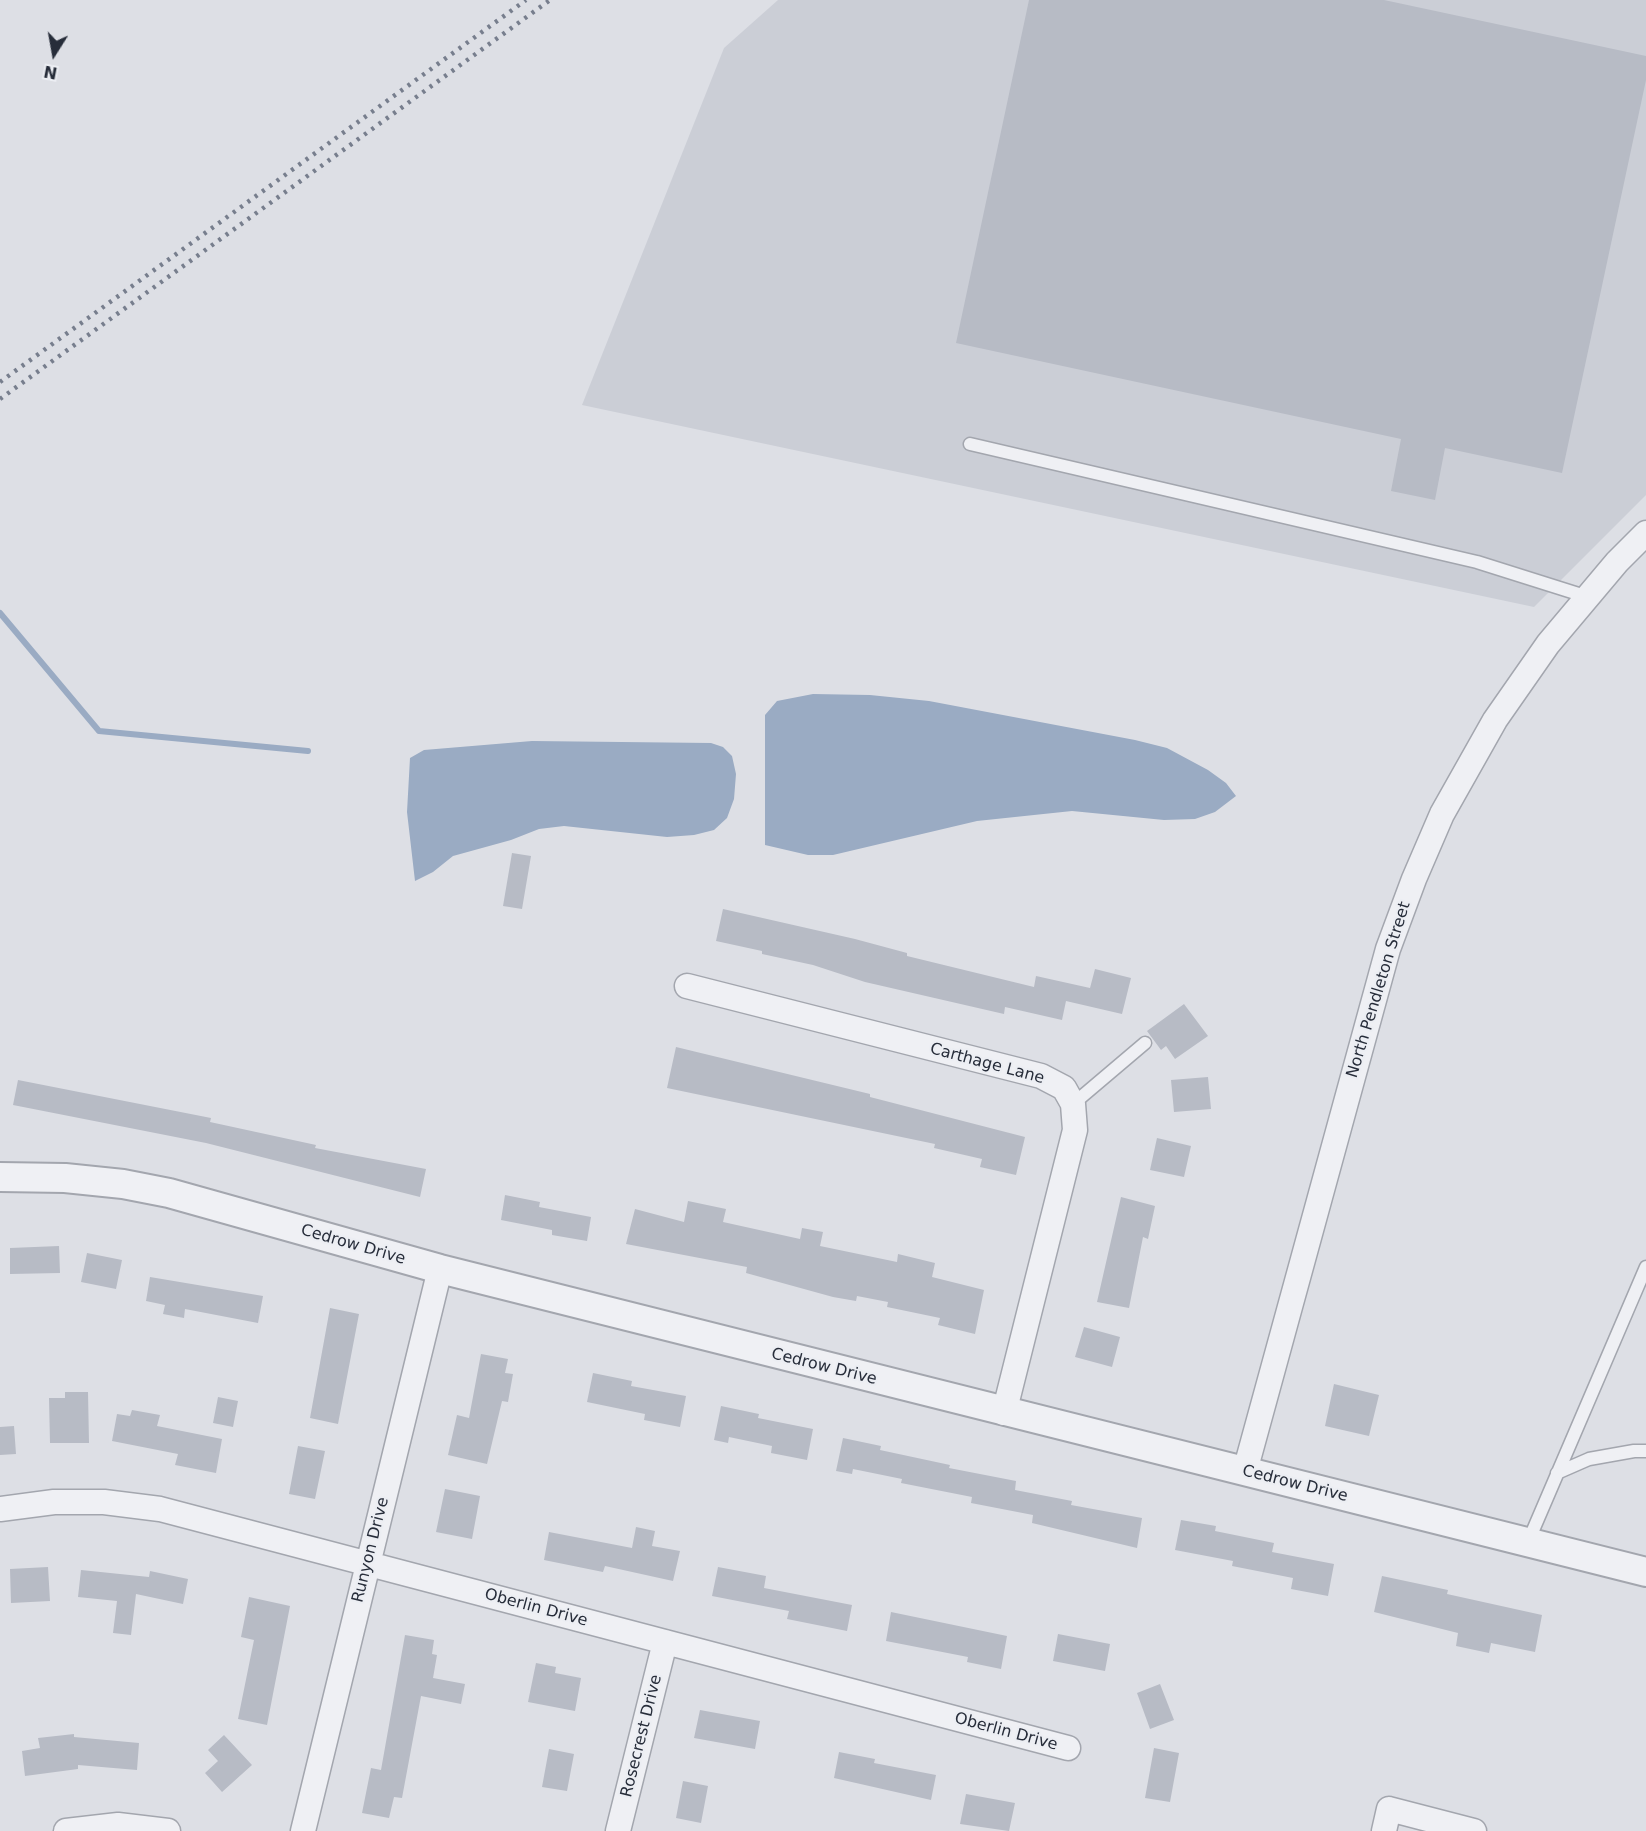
<!DOCTYPE html>
<html>
<head>
<meta charset="utf-8">
<style>
	body { margin:0 }
	#map { position:relative; width:1646px; height:1831px; overflow:hidden; background:#dddfe5; font-family:"DejaVu Sans",sans-serif }
	canvas { display:block }
	.north { position:absolute; left:24px; top:24px; width:60px; height:60px; -webkit-text-stroke:4px #eceef3; paint-order:stroke; rotate:191deg; font-size:16px; font-weight:700; line-height:24px; text-align:center; color:#272d3a }
	.north::after { content:''; display:block; margin:auto; width:21px; height:27px; background:#272d3a; clip-path:polygon(50% 0,100% 100%,50% 72%,0 100%) }
</style>
</head>
<body>
<div id="map">
<canvas width="1646" height="1831"></canvas>
<div class="north">N</div>
</div>
<script>
const ctx = document.querySelector('canvas').getContext('2d');
ctx.lineJoin = 'round';
function fill(path, color) { ctx.fillStyle = color; ctx.fill(path, 'evenodd'); }
const poly = rows => new Path2D(rows.map(r => 'M' + r).join(''));
function strokePath(path, color, width, dash) { ctx.strokeStyle = color; ctx.lineWidth = width; ctx.lineCap = dash ? 'butt' : 'round'; ctx.setLineDash(dash || []); ctx.stroke(path); }
function write(font, color, halo, rows, align = 'center') {
  ctx.font = font + ' "DejaVu Sans",sans-serif'; ctx.lineWidth = 4.5; ctx.setLineDash([]); ctx.textBaseline = 'middle'; ctx.strokeStyle = halo; ctx.fillStyle = color; for (const [text, x, y, turn = 0] of rows) {
    ctx.save(); ctx.translate(x, y); ctx.rotate((+turn || 0) * Math.PI / 180); ctx.textAlign = isNaN(turn) ? turn : align; if (halo) ctx.strokeText(text, 0, 0); ctx.fillText(text, 0, 0); ctx.restore();
  }
}
fill(poly([
	[778,0,1646,0,1646,495,1534,607,582,405,724,48]
]), '#cbced6');
fill(poly([
	[813,694,870,695,929,701,1135,740,1167,748,1208,770,1226,783,1236,796,1215,812,1195,819,1164,820,1072,811,977,821,833,855,808,855,765,845,765,715,777,701],
	[532,741,711,743,723,747,732,756,736,774,734,799,727,818,714,830,694,835,667,837,564,826,539,829,511,840,453,856,433,872,415,881,407,812,410,758,424,750]
]), '#9aabc3');
strokePath(poly([
	[0,613,99,731,308,751]
]), '#9aabc3', 6);
fill(poly([
	[1029,0,1384,0,1646,56,1646,80,1562,473,1445,448,1435,500,1391,491,1401,439,956,343],
	[512,853,531,856,522,909,503,906],
	[723,909,855,939,907,953,907,956,1034,987,1036,976,1090,988,1095,969,1131,978,1122,1014,1066,1001,1062,1020,1005,1007,1004,1014,865,982,813,965,762,954,762,951,716,941],
	[1184,1004,1208,1036,1175,1059,1166,1046,1161,1050,1147,1031],
	[676,1047,870,1094,870,1097,1025,1137,1016,1175,980,1167,982,1159,934,1148,935,1144,667,1088],
	[1208,1077,1211,1109,1174,1112,1171,1080],
	[18,1080,211,1118,210,1122,316,1145,315,1148,426,1169,420,1197,206,1143,13,1105],
	[1157,1138,1191,1146,1184,1177,1150,1170],
	[505,1195,540,1202,539,1207,591,1217,587,1241,552,1235,552,1230,501,1220],
	[1121,1197,1155,1206,1148,1239,1143,1237,1129,1308,1097,1302],
	[688,1201,726,1209,723,1222,800,1239,802,1228,823,1232,820,1246,897,1262,898,1254,935,1263,932,1277,984,1290,975,1334,938,1325,940,1318,887,1307,888,1302,857,1296,856,1301,833,1297,746,1273,747,1267,626,1244,635,1209,684,1222],
	[59,1246,60,1273,10,1274,10,1248],
	[87,1253,122,1260,116,1289,81,1282],
	[150,1277,263,1296,258,1323,185,1309,184,1318,163,1314,165,1305,146,1301],
	[330,1308,359,1314,338,1424,310,1418],
	[1084,1327,1120,1337,1112,1367,1075,1357],
	[481,1354,508,1359,505,1373,513,1374,508,1402,502,1401,487,1464,448,1455,457,1415,469,1418],
	[593,1373,632,1381,631,1386,686,1396,680,1427,644,1420,645,1414,587,1402],
	[1334,1384,1379,1395,1369,1436,1325,1426],
	[65,1392,88,1392,89,1443,50,1443,49,1398,65,1398],
	[218,1397,238,1401,233,1427,213,1423],
	[721,1406,759,1414,758,1418,813,1429,807,1460,771,1453,772,1446,729,1437,728,1443,714,1440],
	[132,1410,160,1415,157,1426,222,1439,216,1473,175,1465,178,1454,112,1441,117,1414,130,1416],
	[14,1426,16,1454,0,1455,0,1427],
	[843,1438,881,1446,880,1450,950,1465,949,1468,1016,1481,1015,1490,1072,1501,1071,1505,1142,1518,1137,1548,1032,1523,1033,1515,971,1503,972,1497,901,1483,902,1479,853,1469,852,1474,836,1471],
	[298,1446,325,1451,315,1499,289,1494],
	[445,1489,480,1496,472,1539,436,1532],
	[1181,1520,1216,1526,1215,1531,1274,1543,1272,1552,1334,1564,1328,1596,1291,1589,1293,1578,1232,1566,1233,1561,1175,1550],
	[636,1527,655,1531,652,1546,680,1551,673,1581,605,1566,603,1572,544,1560,549,1532,632,1548],
	[48,1567,50,1601,11,1603,10,1569],
	[718,1567,766,1576,764,1588,852,1605,847,1631,787,1619,789,1611,712,1596],
	[81,1570,149,1577,150,1571,188,1579,183,1604,136,1594,131,1635,113,1633,117,1601,78,1597],
	[1382,1576,1448,1590,1447,1594,1542,1615,1535,1652,1491,1643,1489,1653,1456,1646,1458,1633,1374,1612],
	[249,1597,290,1606,267,1725,238,1719,254,1640,241,1637],
	[891,1612,1007,1636,1001,1669,967,1662,968,1657,886,1641],
	[1058,1634,1110,1644,1105,1671,1053,1661],
	[405,1635,434,1640,432,1654,437,1655,433,1678,465,1684,461,1704,421,1696,402,1798,394,1797,389,1818,362,1813,371,1768,381,1770],
	[536,1663,556,1667,555,1673,581,1678,575,1711,528,1702],
	[1160,1684,1174,1720,1150,1729,1137,1693],
	[700,1710,760,1721,755,1749,694,1738],
	[74,1734,74,1737,139,1743,137,1770,78,1765,78,1769,25,1776,22,1751,40,1748,38,1738],
	[224,1735,252,1765,222,1792,205,1773,218,1761,208,1750],
	[1154,1748,1179,1753,1170,1802,1145,1798],
	[549,1749,574,1754,567,1791,542,1787],
	[839,1752,875,1759,874,1763,936,1775,931,1800,834,1778],
	[683,1781,708,1786,701,1823,676,1818],
	[966,1794,1015,1803,1009,1831,960,1824]
]), '#b7bbc5');
const service = poly([
	[970,444,1477,562,1588,597],
	[1073,1104,1145,1043],
	[1557,1473,1589,1459,1634,1451,1646,1451],
	[1528,1542,1646,1267]
]);
const minor = poly([
	[687,986,1041,1076,1064,1088,1073,1104,1075,1130,1004,1413],
	[1245,1471,1388,949,1414,879,1442,814,1495,720,1548,644,1617,562,1646,533],
	[0,1509,54,1502,104,1502,160,1509,1068,1748],
	[66,1831,118,1825,168,1831],
	[303,1831,440,1269],
	[618,1831,665,1642],
	[1384,1831,1389,1809,1474,1831]
]);
const tertiary = poly([
	[0,1177,65,1178,123,1184,169,1193,440,1269,1646,1572]
]);
strokePath(service, '#a3a6ae', 15);
strokePath(minor, '#a3a6ae', 27);
strokePath(tertiary, '#a3a6ae', 32);
strokePath(service, '#eff0f4', 12);
strokePath(minor, '#eff0f4', 24);
strokePath(tertiary, '#eff0f4', 28);
strokePath(poly([
	[0,382,526,0],
	[0,399,550,0]
]), '#777e8d', 4.5, [3, 6]);
write('16px', '#272d3a', '#eceef3', [
	["North Pendleton Street",1379,990,-73],
	["Carthage Lane",987,1064,15],
	["Cedrow Drive",353,1245,16],
	["Cedrow Drive",824,1367,14],
	["Cedrow Drive",1295,1484,14],
	["Runyon Drive",371,1550,-76],
	["Oberlin Drive",536,1608,15],
	["Oberlin Drive",1006,1732,15],
	["Rosecrest Drive",642,1736,-76]
]);
</script>
</body>
</html>
